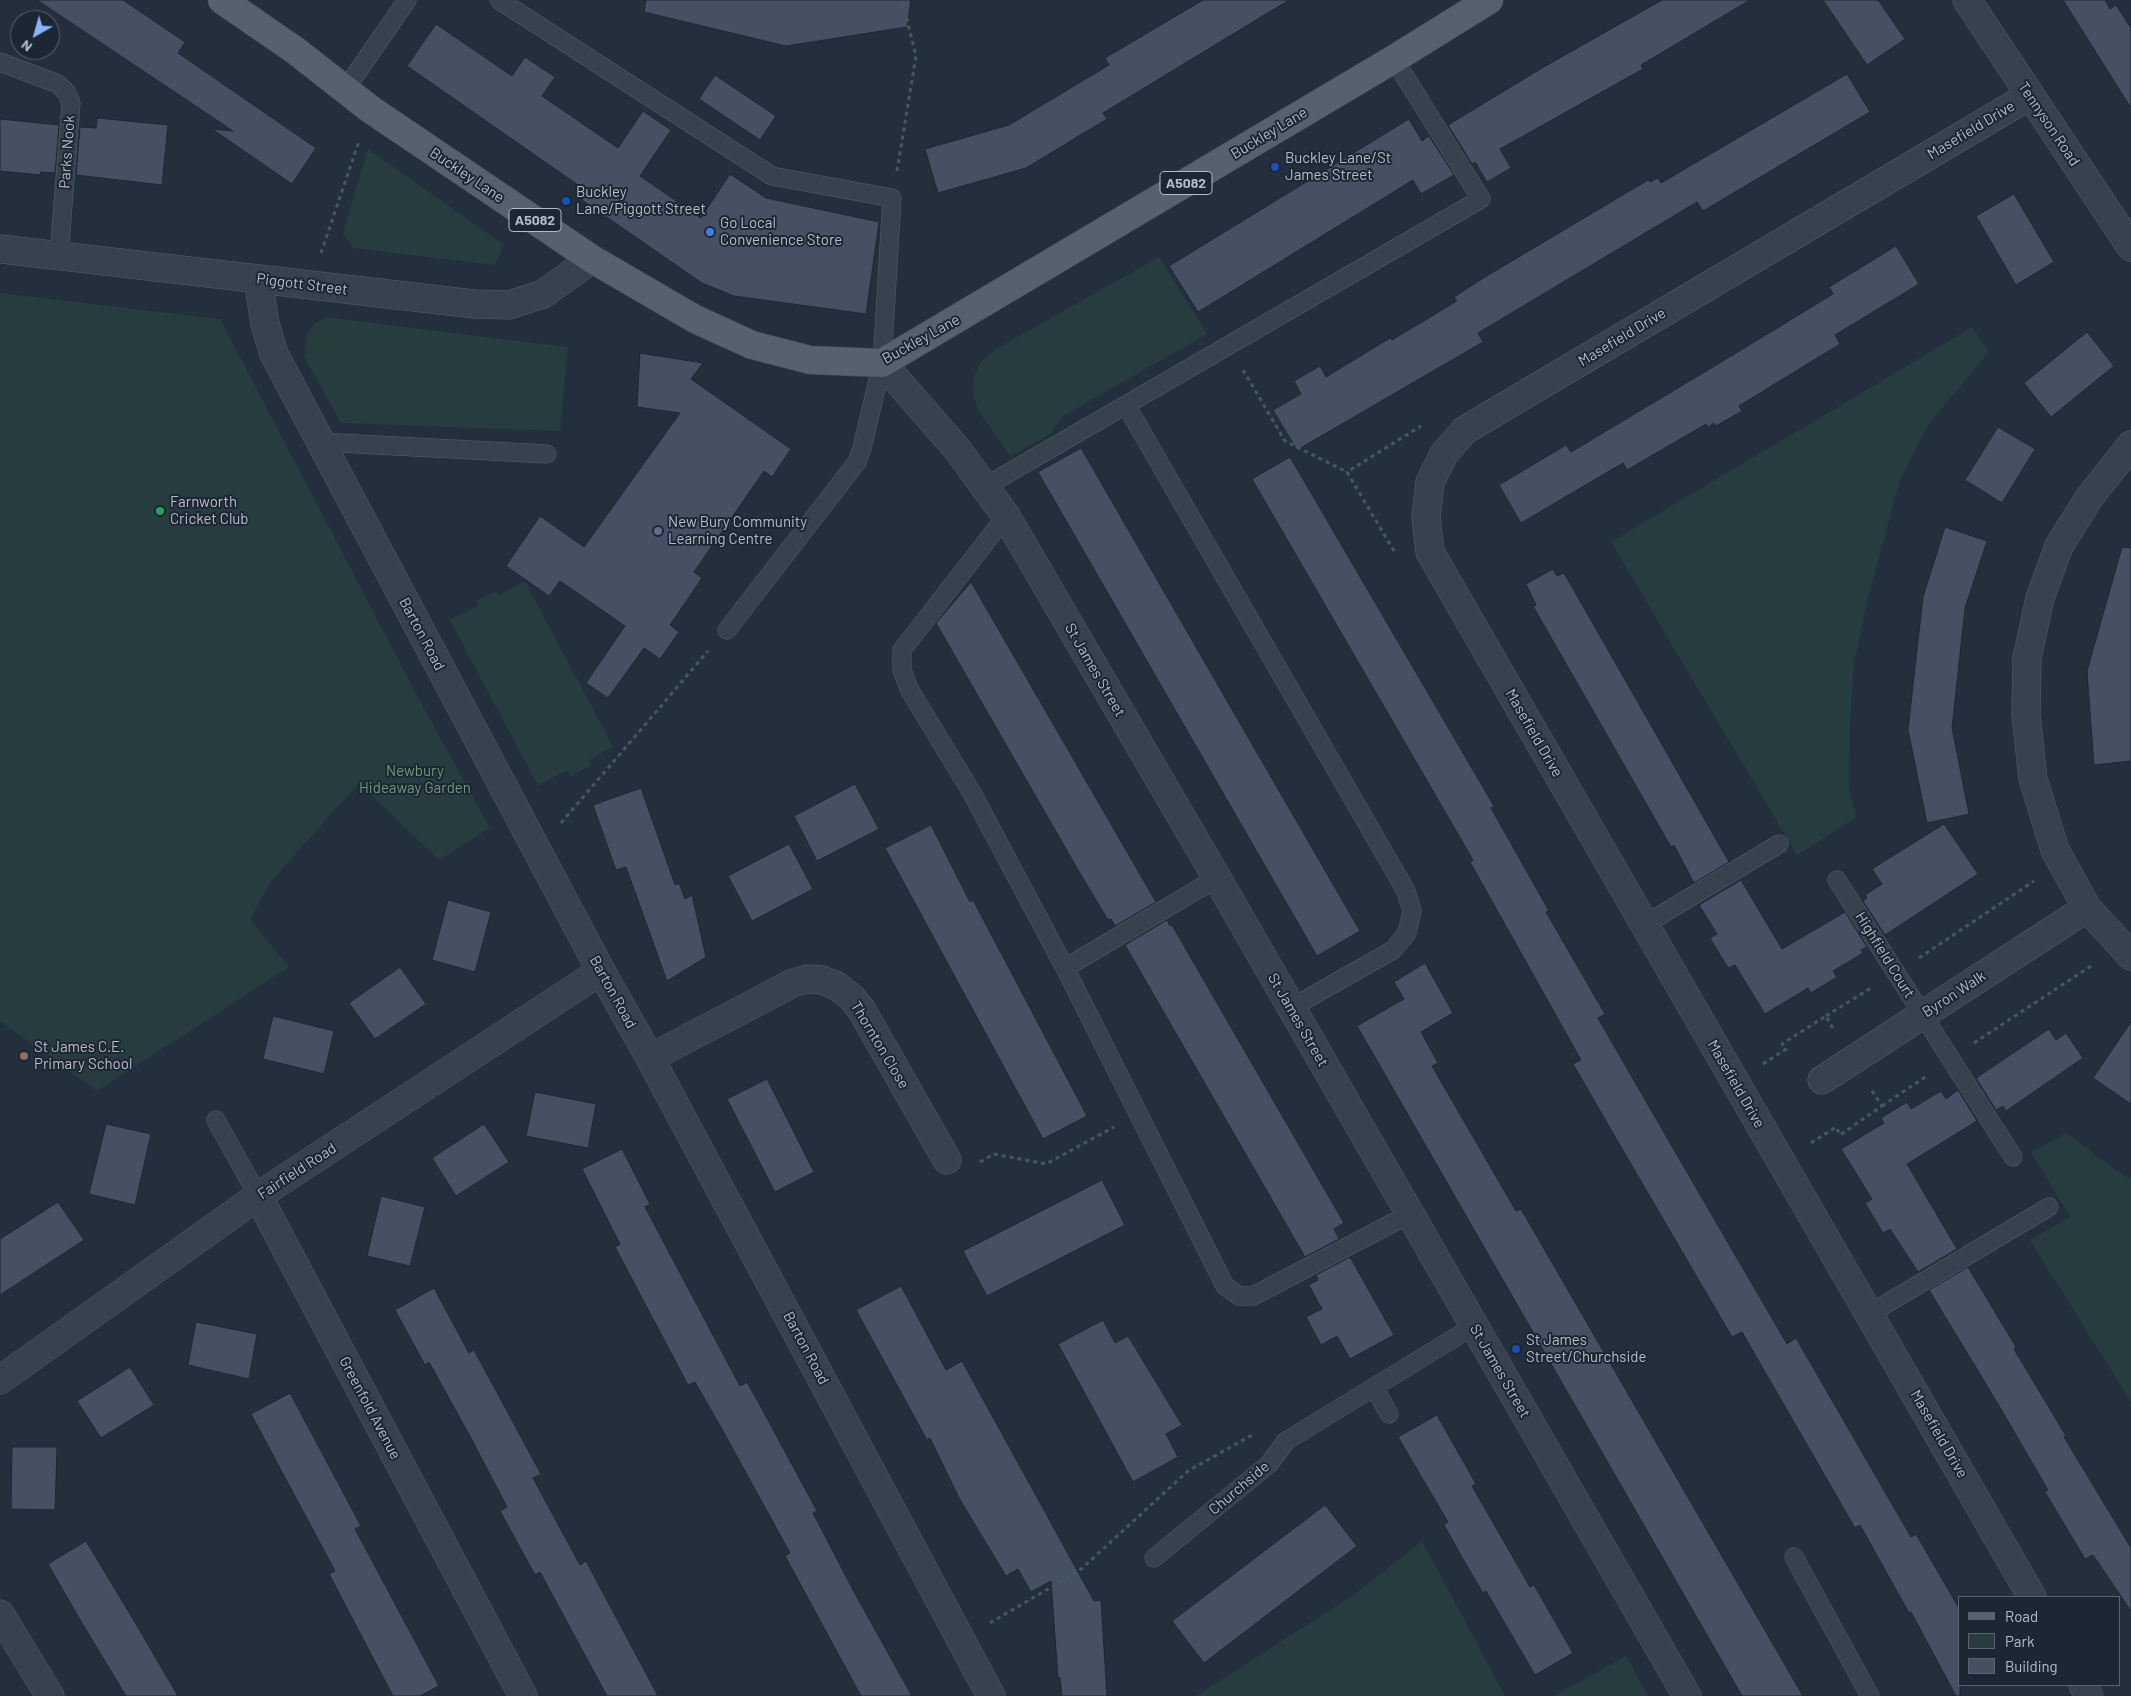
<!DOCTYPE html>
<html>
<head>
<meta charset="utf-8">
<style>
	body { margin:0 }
	#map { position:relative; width:2131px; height:1696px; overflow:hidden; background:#242f3e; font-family:Barlow,sans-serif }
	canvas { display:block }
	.legend { position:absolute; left:1958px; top:1596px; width:162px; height:90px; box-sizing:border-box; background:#1d2633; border:1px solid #59626f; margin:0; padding:6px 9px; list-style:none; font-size:15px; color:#b4bcc9 }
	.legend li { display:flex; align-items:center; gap:10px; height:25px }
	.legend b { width:25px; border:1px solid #59626f }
	.north { position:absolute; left:10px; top:10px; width:50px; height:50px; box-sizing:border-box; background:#1d2633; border:1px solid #59626f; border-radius:50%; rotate:218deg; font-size:14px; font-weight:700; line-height:20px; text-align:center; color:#b4bcc9 }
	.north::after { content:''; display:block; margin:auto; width:18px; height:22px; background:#8ab4f8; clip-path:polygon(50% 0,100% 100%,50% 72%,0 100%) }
</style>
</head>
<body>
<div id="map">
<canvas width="2131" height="1696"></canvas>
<ul class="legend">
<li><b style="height:6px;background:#56606e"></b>Road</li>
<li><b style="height:14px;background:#263c3f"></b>Park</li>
<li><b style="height:14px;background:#455162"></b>Building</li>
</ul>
<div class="north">N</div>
</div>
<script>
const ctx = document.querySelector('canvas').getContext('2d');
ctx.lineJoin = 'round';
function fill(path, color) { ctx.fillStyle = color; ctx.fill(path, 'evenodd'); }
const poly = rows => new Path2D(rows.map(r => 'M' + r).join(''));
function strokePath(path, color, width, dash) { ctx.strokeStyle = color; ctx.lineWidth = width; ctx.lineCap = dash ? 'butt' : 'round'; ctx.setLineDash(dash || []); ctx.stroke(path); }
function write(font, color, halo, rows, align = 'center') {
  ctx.font = font + ' Barlow,sans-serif'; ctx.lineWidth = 4; ctx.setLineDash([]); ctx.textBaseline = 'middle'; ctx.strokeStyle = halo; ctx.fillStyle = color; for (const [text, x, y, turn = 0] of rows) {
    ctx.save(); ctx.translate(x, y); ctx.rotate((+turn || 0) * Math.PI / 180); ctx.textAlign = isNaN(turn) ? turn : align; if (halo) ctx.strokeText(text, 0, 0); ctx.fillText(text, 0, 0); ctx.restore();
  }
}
fill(poly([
	[368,149,504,245,495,265,353,248,343,233],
	[1159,257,1207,334,1063,416,1049,435,1010,456,978,410,973,393,974,377,981,362,996,349],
	[0,293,220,319,421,703,490,828,439,860,359,783,272,880,250,919,289,967,97,1091,0,1021],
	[327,317,568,347,560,431,341,423,304,356,307,334,315,323],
	[1972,327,1989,352,1928,425,1900,480,1868,598,1854,662,1850,724,1849,791,1857,817,1797,855,1611,542],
	[525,581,613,747,589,760,591,765,570,777,567,770,538,786,450,620,478,606,476,601,495,591,499,595],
	[2066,1133,2124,1176,2131,1179,2131,1402,2030,1240,2070,1217,2031,1152],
	[1422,1541,1505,1696,1196,1696,1355,1594],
	[1626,1656,1648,1696,1554,1696]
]), '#263c3f');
const building = poly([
	[37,0,123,0,185,42,178,53,316,148,292,184,212,129,233,131,37,0],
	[646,0,911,0,907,27,786,46,644,12,646,0],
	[1203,0,1289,0,1103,113,1107,119,1026,168,938,193,925,149,1009,125,1109,65,1105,58,1203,0],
	[1662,0,1750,0,1641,65,1643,69,1500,149,1511,168,1487,182,1475,162,1472,164,1448,125,1542,68,1662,0],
	[1823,0,1878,0,1905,39,1867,65,1823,0],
	[2063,0,2105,0,2110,9,2116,5,2131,28,2131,108,2063,0],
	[436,24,512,76,525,57,555,77,542,96,618,148,643,111,671,130,640,176,701,218,730,174,766,198,879,222,866,314,734,296,702,283,582,200,588,192,407,66,436,24],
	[1847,74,1870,112,1703,211,1697,202,1478,333,1483,342,1297,450,1273,410,1301,394,1294,381,1320,366,1326,377,1390,338,1392,340,1457,301,1454,297,1485,277,1648,180,1650,182,1658,178,1661,183,1847,74],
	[715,75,776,116,760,140,699,99,715,75],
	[97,118,168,125,162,185,76,175,80,127,96,128,97,118],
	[0,119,59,125,55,173,41,172,40,175,0,171,0,119],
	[1409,119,1422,141,1429,136,1454,175,1421,194,1413,180,1198,312,1169,266,1409,119],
	[2014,194,2054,262,2016,285,1976,216,2014,194],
	[1896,246,1919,284,1835,335,1840,344,1739,406,1742,411,1716,426,1714,423,1708,427,1706,424,1627,470,1623,463,1521,523,1499,485,1566,445,1571,452,1718,364,1833,294,1829,287,1896,246],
	[2087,332,2114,366,2051,417,2024,383,2087,332],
	[640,353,703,363,691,379,791,449,772,477,764,471,694,572,702,578,670,625,679,632,660,659,644,648,608,698,586,683,625,626,560,581,549,596,506,566,540,516,584,547,680,413,637,407,640,353],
	[1998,427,2035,449,2002,503,1965,480,1998,427],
	[1081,448,1360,931,1317,956,1038,472,1081,448],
	[1290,457,1494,806,1491,808,1549,911,1546,912,1605,1014,1598,1018,1670,1143,1787,1344,1796,1338,1911,1537,1916,1534,1960,1610,1960,1696,1956,1696,1911,1612,1909,1613,1860,1525,1855,1528,1742,1332,1732,1337,1614,1135,1573,1064,1581,1060,1470,862,1473,860,1252,479,1290,457],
	[1945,527,1987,541,1965,608,1952,728,1969,814,1927,823,1908,730,1923,597,1945,527],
	[2122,547,2131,548,2131,761,2094,765,2087,671,2122,547],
	[1553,569,1557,576,1564,573,1729,862,1694,883,1674,845,1671,847,1533,606,1536,605,1526,584,1553,569],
	[971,582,1156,902,1115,926,1111,919,1108,920,1081,875,936,623,971,582],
	[855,784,879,829,817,861,794,816,855,784],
	[641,788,675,885,679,883,685,899,692,895,706,957,667,981,626,867,616,870,593,805,641,788],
	[1944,824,1978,874,1885,935,1863,901,1867,898,1865,895,1882,884,1872,869,1944,824],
	[931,825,970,902,973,900,1087,1116,1043,1139,885,848,931,825],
	[789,844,813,889,752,921,728,876,789,844],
	[1741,880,1782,949,1845,912,1867,947,1861,950,1863,953,1833,971,1837,977,1811,993,1808,988,1765,1014,1735,965,1728,968,1710,938,1717,934,1699,905,1741,880],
	[448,900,491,912,475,972,432,960,448,900],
	[1167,920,1170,926,1172,925,1344,1223,1334,1229,1339,1239,1305,1257,1125,945,1167,920],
	[1425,963,1453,1013,1421,1032,1438,1063,1432,1066,1516,1211,1521,1209,1803,1696,1742,1696,1357,1026,1404,999,1394,982,1425,963],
	[400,967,426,1004,375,1039,349,1003,400,967],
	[273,1016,334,1031,324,1074,263,1059,273,1016],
	[2131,1022,2131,1104,2093,1078,2131,1022],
	[2049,1029,2056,1040,2066,1033,2083,1058,2006,1111,2003,1106,1996,1110,1976,1078,2049,1029],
	[767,1079,814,1172,775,1192,727,1099,767,1079],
	[1958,1090,1977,1121,1907,1164,1957,1249,1918,1272,1890,1229,1883,1233,1865,1203,1872,1199,1841,1149,1884,1123,1881,1118,1907,1102,1911,1109,1941,1091,1946,1099,1958,1090],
	[535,1092,596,1104,588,1148,526,1136,535,1092],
	[106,1124,151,1134,135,1205,89,1194,106,1124],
	[484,1124,509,1162,456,1196,432,1158,484,1124],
	[622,1149,650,1204,645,1207,740,1386,747,1382,762,1409,817,1511,813,1513,853,1590,912,1696,861,1696,785,1556,790,1553,723,1431,695,1382,688,1385,615,1247,620,1244,582,1169,622,1149],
	[1102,1180,1125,1225,987,1296,963,1251,1102,1180],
	[381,1196,425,1207,410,1266,367,1256,381,1196],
	[58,1202,84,1240,0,1295,0,1239,58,1202],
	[1350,1257,1394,1335,1350,1359,1337,1336,1321,1345,1306,1317,1322,1309,1309,1285,1318,1280,1316,1275,1350,1257],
	[1968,1267,2016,1347,2014,1349,2066,1436,2064,1437,2131,1548,2131,1611,2093,1555,2085,1559,2045,1492,2048,1490,1998,1404,1929,1290,1968,1267],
	[901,1286,946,1370,962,1361,1094,1601,1101,1600,1107,1696,1062,1696,1060,1678,1058,1678,1051,1581,1031,1592,1018,1569,1006,1576,959,1498,930,1438,927,1440,856,1310,901,1286],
	[434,1288,469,1353,474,1350,541,1474,533,1478,580,1565,586,1561,658,1696,607,1696,540,1572,535,1575,500,1511,507,1507,472,1440,429,1362,425,1365,395,1310,434,1288],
	[1103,1320,1115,1343,1128,1336,1182,1425,1166,1434,1178,1457,1133,1482,1058,1344,1103,1320],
	[196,1322,257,1334,249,1379,188,1365,196,1322],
	[130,1367,154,1405,101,1438,77,1401,130,1367],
	[290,1393,361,1526,355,1529,439,1686,420,1696,393,1696,329,1574,335,1571,251,1414,290,1393],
	[1437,1415,1476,1484,1472,1486,1530,1587,1534,1585,1573,1653,1535,1675,1486,1591,1483,1593,1463,1559,1444,1525,1448,1522,1398,1437,1437,1415],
	[12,1447,57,1447,55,1510,11,1509,12,1447],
	[1325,1505,1357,1546,1204,1663,1172,1621,1325,1505],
	[86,1541,133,1619,178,1696,126,1696,79,1618,48,1564,86,1541]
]);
fill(building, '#455162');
strokePath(building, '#1f2835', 1);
const lane = poly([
	[499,0,772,176,892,198,882,363,862,448,857,462,727,630],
	[0,62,58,84,66,92,71,103,59,255],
	[345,90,407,0],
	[1126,405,1406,891,1412,911,1407,933,1393,950,1291,1008],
	[320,442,547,454],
	[986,486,1481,199,1394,59],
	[1006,516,902,650,902,670,909,689,972,793,1065,968,1225,1286,1239,1296,1253,1296,1410,1214],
	[1837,880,2013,1157],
	[1644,925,1779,844],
	[1065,968,1217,878],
	[216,1120,258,1196],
	[1869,1314,2049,1207],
	[1374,1387,1389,1414],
	[1794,1557,1870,1696],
	[1154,1558,1269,1464,1286,1441,1474,1326]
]);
const street = poly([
	[1967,0,2131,247],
	[2029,96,1465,430,1444,454,1430,482,1426,517,1430,552,2032,1597],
	[0,249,474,304,509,305,543,294,592,259],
	[258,279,265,324,274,354,601,971,650,1058,991,1696],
	[882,363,957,449,1006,516,1217,878,1687,1696],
	[2131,445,2089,498,2059,546,2040,598,2027,658,2026,715,2033,779,2055,850,2087,908,2131,956],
	[650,1058,793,983,806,979,822,980,837,986,852,998,861,1009,947,1160],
	[1822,1080,2087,908],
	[258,1196,523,1696],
	[0,1380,258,1196,601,971],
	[0,1614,50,1696],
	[2083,1685,2089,1696]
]);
const primary = poly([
	[222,0,296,51,370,109,592,259,695,319,752,345,810,360,882,363,1394,59,1489,0]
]);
strokePath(lane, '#565f6c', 19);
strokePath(street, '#565f6c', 29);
strokePath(primary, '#414a57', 29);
strokePath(poly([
	[897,171,916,56,902,0],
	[321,253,359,141],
	[1243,370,1285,441,1347,472],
	[1394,551,1347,472,1421,426],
	[561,823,708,651],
	[1919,958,2034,881],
	[1826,1016,1871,988],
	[1974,1043,2094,964],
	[1763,1064,1786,1049,1782,1044,1826,1016,1835,1032],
	[1882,1106,1928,1075],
	[1811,1143,1836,1127,1840,1135,1882,1106,1870,1088],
	[980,1162,994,1154,1046,1164,1114,1127],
	[990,1623,1079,1571,1188,1471,1252,1435]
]), '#44595c', 3, [4, 4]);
strokePath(lane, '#38414e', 18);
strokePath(street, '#38414e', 28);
strokePath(primary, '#56606e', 28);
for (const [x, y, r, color] of [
	[1275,167,5,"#1a4fb4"],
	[566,201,5,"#1a4fb4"],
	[710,232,5,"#3f7fe0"],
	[160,511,5,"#2e9e5b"],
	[658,531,5,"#5c6f8a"],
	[24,1056,5,"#8d6e63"],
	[1516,1349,5,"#1a4fb4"]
]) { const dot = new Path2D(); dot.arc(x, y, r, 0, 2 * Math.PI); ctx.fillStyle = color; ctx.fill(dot); strokePath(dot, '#1d2633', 2); }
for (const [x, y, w] of [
	[1186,183,52],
	[535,220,52]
]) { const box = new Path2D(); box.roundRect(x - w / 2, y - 11.5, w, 23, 4); ctx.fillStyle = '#1d2633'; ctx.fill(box); strokePath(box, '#b4bcc9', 1); }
write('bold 14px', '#b4bcc9', null, [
	["A5082",1186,183],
	["A5082",535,220]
]);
write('15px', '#b4bcc9', '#1d2633', [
	["Tennyson Road",2049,124,56],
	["Masefield Drive",1971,130,-31],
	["Buckley Lane",1269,133,-31],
	["Parks Nook",67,152,-86],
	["Buckley Lane",467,175,34],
	["Piggott Street",302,284,7],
	["Masefield Drive",1622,337,-31],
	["Buckley Lane",921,339,-29],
	["Barton Road",422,634,62],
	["St James Street",1095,670,60],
	["Masefield Drive",1534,733,60],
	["Highfield Court",1885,955,58],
	["Barton Road",613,992,61],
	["Byron Walk",1954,994,-33],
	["St James Street",1298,1020,60],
	["Thornton Close",880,1045,59],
	["Masefield Drive",1736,1084,60],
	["Fairfield Road",297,1171,-33],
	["Barton Road",806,1348,62],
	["St James Street",1500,1371,60],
	["Greenfold Avenue",370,1408,62],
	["Masefield Drive",1939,1434,60],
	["Churchside",1239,1488,-40]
]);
write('15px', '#b4bcc9', '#1d2633', [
	["Buckley Lane/St",1285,158],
	["James Street",1285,175],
	["Buckley",576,192],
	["Lane/Piggott Street",576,209],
	["Go Local",720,223],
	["Convenience Store",720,240],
	["Farnworth",170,502],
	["Cricket Club",170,519],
	["New Bury Community",668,522],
	["Learning Centre",668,539],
	["St James C.E.",34,1047],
	["Primary School",34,1064],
	["St James",1526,1340],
	["Street/Churchside",1526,1357]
], 'left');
write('15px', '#6b9a76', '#1d2633', [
	["Newbury",415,771],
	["Hideaway Garden",415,788]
]);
</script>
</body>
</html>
